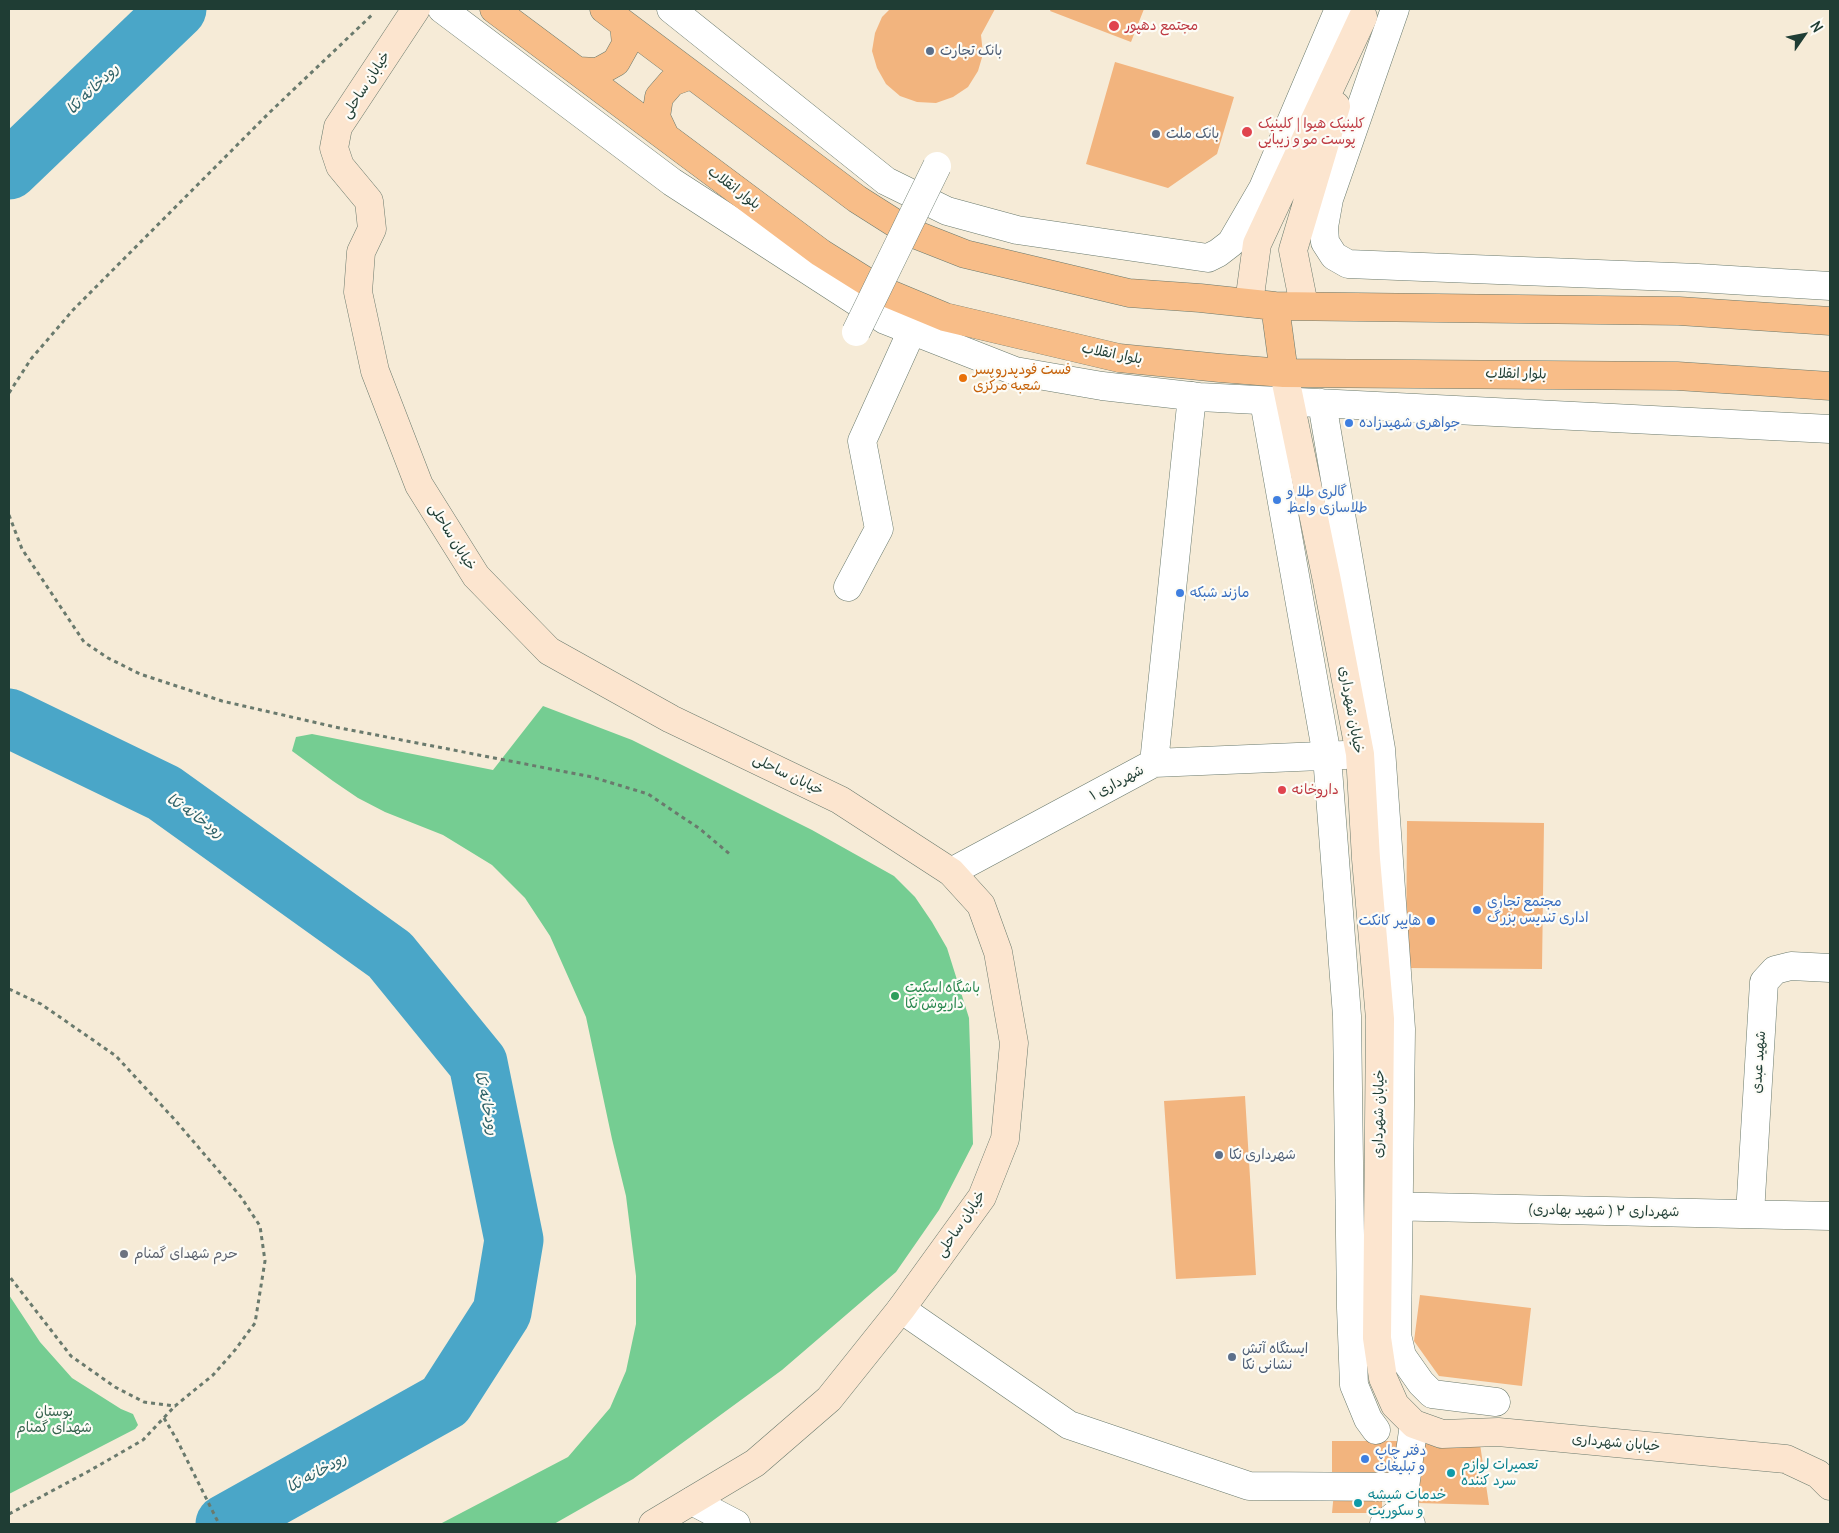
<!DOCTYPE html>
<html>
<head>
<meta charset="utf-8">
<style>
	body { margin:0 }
	#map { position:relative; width:1839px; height:1533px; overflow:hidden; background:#f6ebd7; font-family:Delius,sans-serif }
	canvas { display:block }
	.frame { position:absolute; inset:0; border:10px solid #1f3d34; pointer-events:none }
	.north { position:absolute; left:1779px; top:10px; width:50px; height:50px; -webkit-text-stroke:4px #fdfcf7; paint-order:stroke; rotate:57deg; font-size:14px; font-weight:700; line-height:20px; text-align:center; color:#1f3d34 }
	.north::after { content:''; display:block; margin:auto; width:18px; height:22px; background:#1f3d34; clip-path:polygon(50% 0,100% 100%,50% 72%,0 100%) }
</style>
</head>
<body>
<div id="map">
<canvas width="1839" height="1533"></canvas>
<div class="frame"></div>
<div class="north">N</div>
</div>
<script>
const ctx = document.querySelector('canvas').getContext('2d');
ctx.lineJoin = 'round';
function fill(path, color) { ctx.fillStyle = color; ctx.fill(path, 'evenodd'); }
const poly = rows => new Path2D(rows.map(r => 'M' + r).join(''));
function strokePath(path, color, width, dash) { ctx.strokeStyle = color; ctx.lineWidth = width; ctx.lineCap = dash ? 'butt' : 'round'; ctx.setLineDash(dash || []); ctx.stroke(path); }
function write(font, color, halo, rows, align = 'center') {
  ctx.font = font + ' Delius,"Playpen Sans Arabic",sans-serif'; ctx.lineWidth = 4.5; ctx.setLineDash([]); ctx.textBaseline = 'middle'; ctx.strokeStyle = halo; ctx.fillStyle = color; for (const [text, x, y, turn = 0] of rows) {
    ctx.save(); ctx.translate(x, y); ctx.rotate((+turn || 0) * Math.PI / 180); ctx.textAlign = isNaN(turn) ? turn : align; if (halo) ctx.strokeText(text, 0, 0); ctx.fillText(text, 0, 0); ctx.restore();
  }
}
fill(poly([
	[543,706,632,740,812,830,894,876,915,897,932,922,947,948,969,1018,973,1144,939,1210,896,1272,782,1370,633,1479,554,1524,440,1524,568,1457,610,1408,626,1371,636,1324,636,1276,626,1196,612,1139,586,1017,550,936,525,898,492,865,443,835,385,812,358,798,333,781,292,751,296,737,312,734,493,770],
	[9,1295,40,1342,72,1378,121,1409,133,1414,138,1425,135,1429,9,1494]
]), '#75cd92');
strokePath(poly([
	[9,170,177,9],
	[9,718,164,793,390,955,478,1063,514,1240,502,1312,445,1401,225,1524]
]), '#4aa6c8', 59);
fill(poly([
	[890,9,995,9,981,35,983,54,978,71,968,87,953,97,936,103,917,102,900,96,886,84,877,68,872,51,875,33,882,17],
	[1051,9,1144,9,1131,42,1050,11],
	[1115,62,1234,97,1217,154,1168,188,1086,164],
	[1407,821,1544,823,1542,969,1406,968],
	[1245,1096,1256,1275,1176,1279,1164,1101],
	[1420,1295,1531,1308,1522,1386,1439,1376,1414,1341],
	[1332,1441,1399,1441,1399,1479,1332,1478],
	[1417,1444,1480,1444,1489,1505,1417,1503],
	[1334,1492,1382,1492,1382,1513,1332,1513]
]), '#f2b47e');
const street = poly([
	[442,9,672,182,885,320,1015,371,1102,386,1199,397,1830,429],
	[671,9,886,181,947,211,1017,230,1208,258,1218,253,1231,243,1263,188,1339,9],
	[1395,9,1329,199,1324,227,1325,242,1334,256,1348,264,1698,278,1830,286],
	[1264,401,1327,756,1347,1016,1351,1308,1354,1385,1368,1419,1376,1430],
	[1322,403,1381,749,1401,1029,1397,1335,1402,1356,1421,1383,1432,1394,1496,1402],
	[848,587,879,529,862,441,919,315],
	[1154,763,1192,396],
	[951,872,1154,763,1345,755],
	[1382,1206,1830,1216],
	[1750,1214,1764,982,1775,970,1791,966,1830,968],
	[901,1309,1069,1425,1249,1486,1405,1487],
	[692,1501,736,1524],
	[1384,1524,1404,1508],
	[1411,1524,1404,1508,1405,1487,1414,1424]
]);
const secondary = poly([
	[416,9,338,127,334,148,340,166,369,201,372,229,361,252,358,292,375,371,419,485,476,576,549,651,671,719,840,800,951,872,981,905,998,952,1014,1043,1005,1139,982,1197,901,1309,829,1399,755,1463,653,1524],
	[1249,303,1257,244,1363,17],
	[1304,305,1293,250,1336,106],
	[1284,373,1327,581,1360,754,1366,859,1380,1019,1377,1338,1383,1378,1395,1405,1414,1424,1442,1434,1498,1432,1786,1459,1818,1474,1830,1486]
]);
const primary = poly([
	[494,9,821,253,880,290,945,317,1119,358,1220,368,1284,373,1677,376,1830,386],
	[604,9,857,199,909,232,965,254,1129,293,1200,298,1275,306,1679,311,1830,321],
	[578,71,598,72,616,62,626,44,624,24],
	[665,136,656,117,659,97,672,82,691,75],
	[1275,306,1284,373]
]);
strokePath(street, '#6a7a6d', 29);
strokePath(secondary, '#6a7a6d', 29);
strokePath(primary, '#6a7a6d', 29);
strokePath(poly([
	[9,393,31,359,73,310,269,113,374,13],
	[9,515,22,549,84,642,108,658,140,674,222,701,335,727,592,777,648,794,700,829,732,856],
	[9,989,41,1004,116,1056,175,1120,241,1197,260,1226,265,1261,255,1323,235,1350,213,1375,175,1406,144,1402,115,1387,71,1356,9,1276],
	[164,1418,177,1440,219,1524],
	[9,1514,89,1471,143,1440,174,1407]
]), '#6a7a6d', 3, [4, 4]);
strokePath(street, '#fff', 28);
strokePath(secondary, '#fce5cf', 28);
strokePath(primary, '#f8bd88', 28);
const streetBridge = poly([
	[856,332,937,166]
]);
strokePath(streetBridge, '#6a7a6d', 29, []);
strokePath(streetBridge, '#fff', 28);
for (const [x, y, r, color] of [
	[1114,26,6,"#e0444e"],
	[930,51,5,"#5c6f8a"],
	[1247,132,6,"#e0444e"],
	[1156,134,5,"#5c6f8a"],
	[963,378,5,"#e8710a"],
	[1349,423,5,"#3f7fe0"],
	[1277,500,5,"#3f7fe0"],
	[1180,593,5,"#3f7fe0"],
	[1282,790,5,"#e0444e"],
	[1477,910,5,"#3f7fe0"],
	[1431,921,5,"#3f7fe0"],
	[895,996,5,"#2e9e5b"],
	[1219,1155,5,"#5c6f8a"],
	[124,1254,5,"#6b7280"],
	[1232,1357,5,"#5c6f8a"],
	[1365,1459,5,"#3f7fe0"],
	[1451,1473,5,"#0f9aa8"],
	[1358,1503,5,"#0f9aa8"]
]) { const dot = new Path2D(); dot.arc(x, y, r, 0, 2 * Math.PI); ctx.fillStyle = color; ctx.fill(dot); strokePath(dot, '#fdfcf7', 2); }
write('14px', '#be3a42', '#fdfcf7', [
	["مجتمع دهپور",1125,26],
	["کلینیک هیوا | کلینیک",1258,124],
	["پوست مو و زیبایی",1258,140],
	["داروخانه",1292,790]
], 'left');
write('14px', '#4e5e75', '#fdfcf7', [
	["بانک تجارت",940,51],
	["بانک ملت",1166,134],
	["شهرداری نکا",1229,1155],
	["ایستگاه آتش",1242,1349],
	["نشانی نکا",1242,1365]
], 'left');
write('14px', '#1f3d34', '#fdfcf7', [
	["خیابان ساحلی",366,85,-57],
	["بلوار انقلاب",734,188,37],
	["بلوار انقلاب",1112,354,11],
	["بلوار انقلاب",1516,374,1],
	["خیابان ساحلی",452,537,58],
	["خیابان شهرداری",1351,710,80],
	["خیابان ساحلی",788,775,26],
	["شهرداری ۱",1117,783,-28],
	["شهید عبدی",1759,1062,-86],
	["خیابان شهرداری",1379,1114,-89],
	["شهرداری ۲ ( شهید بهادری)",1604,1211,1],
	["خیابان ساحلی",961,1224,-56],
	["خیابان شهرداری",1616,1443,5]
]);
write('14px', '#c56008', '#fdfcf7', [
	["فست فودپدروپسر",973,370],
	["شعبه مرکزی",973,386]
], 'left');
write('14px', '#366cbe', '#fdfcf7', [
	["جواهری شهیدزاده",1359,423],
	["گالری طلا و",1287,492],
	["طلاسازی واعظ",1287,508],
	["مازند شبکه",1190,593],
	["مجتمع تجاری",1487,902],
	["اداری تندیس بزرگ",1487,918],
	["هایپر کانکت",1421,921,"right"],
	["دفتر چاپ",1375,1451],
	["و تبلیغات",1375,1467]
], 'left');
write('14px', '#27864d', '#fdfcf7', [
	["باشگاه اسکیت",905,988],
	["داریوش نکا",905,1004]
], 'left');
write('14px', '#5b616d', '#fdfcf7', [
	["حرم شهدای گمنام",134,1254]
], 'left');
write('14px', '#34614c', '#fdfcf7', [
	["بوستان",54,1412],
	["شهدای گمنام",54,1428]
]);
write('14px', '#0d838f', '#fdfcf7', [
	["تعمیرات لوازم",1461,1465],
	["سرد کننده",1461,1481],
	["خدمات شیشه",1368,1495],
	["و سکوریت",1368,1511]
], 'left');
write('italic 15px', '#2e6268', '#fdfcf7', [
	["رودخانه نکا",93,89,-44],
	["رودخانه نکا",195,816,35],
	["رودخانه نکا",486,1103,78],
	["رودخانه نکا",317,1473,-29]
]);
</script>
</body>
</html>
